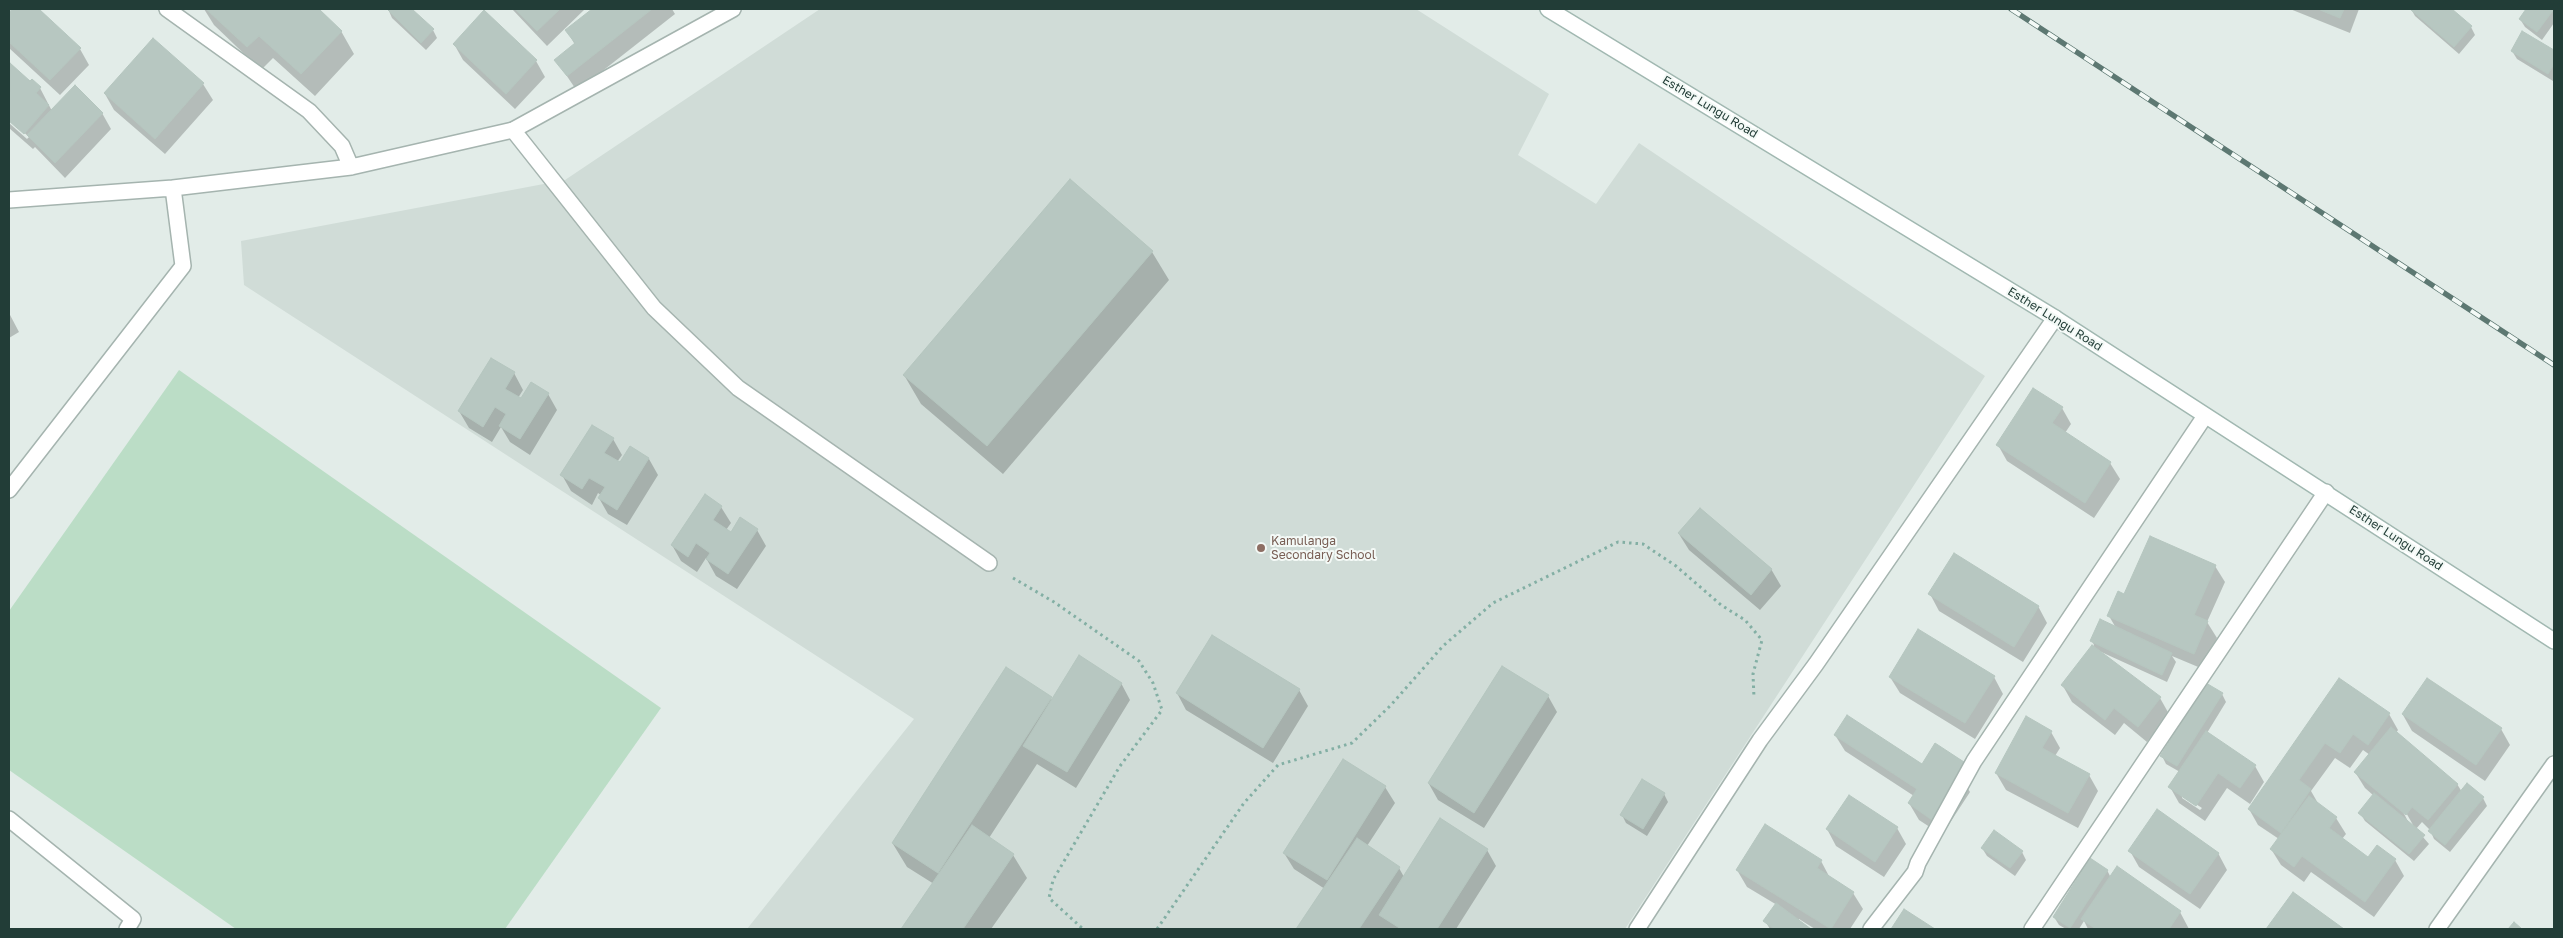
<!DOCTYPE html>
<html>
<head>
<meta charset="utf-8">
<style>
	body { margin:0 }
	#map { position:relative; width:2563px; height:938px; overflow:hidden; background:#e2ece8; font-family:"Golos Text",sans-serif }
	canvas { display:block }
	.frame { position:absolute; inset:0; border:10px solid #223d37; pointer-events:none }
</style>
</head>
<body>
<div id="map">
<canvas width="2563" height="938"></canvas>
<div class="frame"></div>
</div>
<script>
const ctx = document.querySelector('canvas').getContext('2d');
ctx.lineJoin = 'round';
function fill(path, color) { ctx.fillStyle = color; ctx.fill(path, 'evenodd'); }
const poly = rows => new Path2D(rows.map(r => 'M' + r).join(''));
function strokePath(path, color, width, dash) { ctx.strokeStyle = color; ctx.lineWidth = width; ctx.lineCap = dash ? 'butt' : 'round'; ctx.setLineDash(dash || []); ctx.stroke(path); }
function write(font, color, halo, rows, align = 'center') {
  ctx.font = font + ' "Golos Text",sans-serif'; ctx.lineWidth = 4; ctx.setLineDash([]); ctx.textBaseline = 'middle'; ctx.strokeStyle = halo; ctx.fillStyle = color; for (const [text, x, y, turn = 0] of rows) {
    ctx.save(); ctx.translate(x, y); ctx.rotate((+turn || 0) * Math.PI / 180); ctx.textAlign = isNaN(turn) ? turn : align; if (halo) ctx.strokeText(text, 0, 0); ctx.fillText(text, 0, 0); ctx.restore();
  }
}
fill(poly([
	[820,9,1416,9,1549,94,1518,155,1596,204,1639,143,1985,376,1625,929,747,929,914,719,244,285,241,241,565,180]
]), '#d0dcd7');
fill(poly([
	[179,370,661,708,505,929,236,929,9,770,9,611]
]), '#bbddc6');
fill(poly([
	[14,9,37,9,80,49,89,65,60,95,9,48,9,15],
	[204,9,318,9,341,31,354,54,315,96,273,58,261,70,214,25],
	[388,9,410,9,433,30,437,38,426,50,392,18],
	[512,9,585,9,547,46],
	[594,9,672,9,675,14,577,91,556,60,575,45,567,30],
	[2290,9,2359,9,2350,33],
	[2411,9,2450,9,2471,27,2475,35,2459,54,2415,16],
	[2528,9,2554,9,2554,23,2542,40,2525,27,2520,19],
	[2523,33,2554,52,2553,81,2517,59,2512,51],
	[153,39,203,84,213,100,165,154,114,110,105,94],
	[454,44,536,61,545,77,515,109,463,60],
	[10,65,30,83,40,88,52,111,102,113,111,129,65,178,35,147,33,149,9,128,9,123,27,139,29,137,9,119],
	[1152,252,1169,280,1003,474,921,404,904,375],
	[9,313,19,332,9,338],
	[514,373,523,390,518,398,522,400,548,394,557,410,530,455,510,442,501,427,492,442,469,428,459,411],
	[2062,408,2071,424,2065,433,2110,463,2120,479,2094,518,2007,461,1998,445],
	[613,439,622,455,617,462,649,459,658,475,627,525,608,514,599,498,601,495,598,493,592,505,571,491,562,475],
	[721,507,731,523,726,530,731,533,757,530,766,546,737,589,716,576,706,558,697,572,681,561,672,545],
	[1679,534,1771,569,1781,586,1760,610,1689,550],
	[2215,566,2225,582,2207,622,2217,638,2203,669,2172,656,2176,662,2167,682,2099,651,2160,698,2169,714,2147,742,2124,723,2115,735,2072,702,2063,686,2094,645,2092,641,2116,628,2109,616,2125,596],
	[1930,594,2038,606,2047,623,2023,662,1939,611],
	[1006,669,1053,700,1121,683,1130,700,1076,788,1037,764,989,838,1013,855,1027,878,991,929,903,929,934,884,907,867,893,844],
	[1890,677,1994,677,2003,694,1975,739,1900,693],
	[2340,680,2389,714,2398,730,2396,733,2457,784,2462,792,2483,798,2487,806,2450,852,2434,839,2430,830,2422,822,2416,829,2429,844,2414,861,2365,821,2360,813,2374,796,2365,788,2355,772,2370,755,2363,750,2350,768,2335,758,2311,791,2319,805,2336,818,2346,834,2342,839,2368,859,2395,860,2404,876,2374,917,2311,872,2304,882,2281,865,2271,849,2279,839,2258,825,2249,809],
	[2404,809,2413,825,2410,825,2402,810],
	[1299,690,1308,706,1273,763,1186,710,1177,693],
	[2222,694,2226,702,2207,733,2255,766,2264,782,2250,804,2227,788,2205,821,2179,803,2170,787,2180,772,2166,764,2162,756],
	[2182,795,2202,808,2200,810,2182,798],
	[1548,696,1557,712,1484,828,1438,800,1429,784],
	[2403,715,2501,729,2510,745,2485,781,2412,731],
	[2051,732,2060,748,2055,756,2089,775,2098,791,2078,828,2006,790,1996,773],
	[1835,735,1922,766,1963,763,1972,779,1967,787,1970,792,1942,835,1919,820,1909,803,1914,796,1845,751],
	[1343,761,1385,787,1395,803,1367,846,1399,868,1404,877,1487,850,1496,866,1456,929,1298,929,1325,889,1294,869,1284,853],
	[1664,794,1668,802,1647,836,1626,823,1622,815],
	[1897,828,1906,844,1884,877,1836,846,1827,829],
	[1982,848,2022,852,2026,860,2015,876,1987,856],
	[2130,851,2218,853,2227,870,2200,909,2139,867],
	[1821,861,1830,878,1853,893,1863,909,1850,929,1815,929,1799,919,1798,921,1809,929,1770,929,1765,921,1777,905,1747,887,1737,870],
	[2107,870,2111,878,2180,912,2189,929,2088,929,2084,921,2079,929,2066,929,2059,925,2054,917],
	[2293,894,2342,929,2267,929]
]), '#0003');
const building = poly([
	[12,9,39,9,81,48,50,80,9,42,9,13,12,9],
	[206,9,319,9,342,31,301,74,259,36,247,47,206,9],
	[387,9,412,9,434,29,421,43,387,9],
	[515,9,560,9,537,31,515,9],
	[592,9,652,9,567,76,554,60,575,43,565,30,592,9],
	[2318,9,2344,9,2340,18,2318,9],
	[2410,9,2452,9,2472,26,2454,47,2410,9],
	[2526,9,2554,9,2537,32,2519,19,2526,9],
	[484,10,537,60,506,94,453,44,484,10],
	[2522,31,2554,50,2554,64,2548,74,2511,51,2522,31],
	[153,38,204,83,155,139,104,93,153,38],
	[10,63,30,81,32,79,41,87,36,93,49,105,24,134,9,121,10,63],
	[75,85,103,113,55,163,27,135,75,85],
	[1070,179,1153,251,987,446,903,375,1070,179],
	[491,358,515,372,505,389,521,398,531,382,549,393,520,439,499,426,506,414,495,407,483,427,458,411,491,358],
	[2033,388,2063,407,2052,423,2111,462,2085,503,1996,445,2033,388],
	[592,425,614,438,604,453,620,462,630,446,649,458,617,510,598,498,605,487,589,478,582,489,560,475,592,425],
	[705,494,722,506,713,520,731,532,740,517,758,529,728,574,706,559,710,553,696,543,688,557,671,545,705,494],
	[1700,508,1772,569,1751,595,1678,533,1700,508],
	[2150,536,2216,565,2194,615,2208,621,2194,654,2107,616,2118,591,2124,594,2150,536],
	[1954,553,2039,606,2014,647,1928,594,1954,553],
	[2100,619,2172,653,2162,675,2090,641,2100,619],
	[1918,629,1995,676,1965,723,1889,677,1918,629],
	[1212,635,1300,689,1263,748,1176,693,1212,635],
	[2092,645,2161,697,2138,727,2114,708,2105,720,2061,685,2092,645],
	[1079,655,1122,683,1067,772,1023,746,1079,655],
	[1502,666,1549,695,1474,813,1428,783,1502,666],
	[1006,667,1052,697,938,873,892,843,1006,667],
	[2339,678,2390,713,2368,745,2353,734,2340,753,2325,743,2299,780,2311,789,2281,833,2248,809,2339,678],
	[2427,678,2502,728,2476,765,2402,714,2427,678],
	[2206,683,2223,693,2177,766,2160,756,2206,683],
	[1847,715,1922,764,1935,743,1964,762,1958,772,1962,775,1932,820,1908,803,1917,789,1834,735,1847,715],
	[2026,716,2052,731,2042,748,2090,774,2068,813,1995,773,2026,716],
	[2391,727,2458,784,2428,820,2412,807,2406,815,2354,772,2391,727],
	[2206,731,2256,765,2240,788,2218,773,2196,806,2168,787,2206,731],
	[1343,759,1386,786,1327,880,1283,853,1343,759],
	[1642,779,1665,793,1643,829,1620,815,1642,779],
	[2467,783,2484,797,2445,845,2428,831,2467,783],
	[2374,793,2425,835,2409,854,2358,813,2374,793],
	[1849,795,1898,827,1875,862,1826,829,1849,795],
	[2309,796,2337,817,2329,828,2368,857,2377,845,2396,859,2365,902,2302,856,2294,867,2270,849,2309,796],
	[2157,809,2219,853,2190,894,2128,851,2157,809],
	[1440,818,1488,849,1437,929,1401,929,1379,915,1440,818],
	[1765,824,1822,860,1817,868,1854,892,1831,929,1736,870,1765,824],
	[972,825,1014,854,963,929,901,929,972,825],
	[1994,830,2023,851,2010,868,1981,848,1994,830],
	[1357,838,1400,867,1359,929,1296,929,1357,838],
	[2090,858,2108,870,2070,928,2053,917,2090,858],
	[2117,866,2181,911,2169,929,2096,929,2081,919,2117,866],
	[2293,892,2344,929,2266,929,2293,892],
	[1776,903,1811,929,1774,929,1763,921,1776,903],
	[1904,909,1935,929,1891,929,1904,909],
	[2514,922,2522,929,2508,929,2514,922]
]);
fill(building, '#b7c7c1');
strokePath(building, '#b5c6bf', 1);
const lane = poly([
	[513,130,654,308,738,388,989,563]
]);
const street = poly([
	[167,9,309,111,342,146,351,167],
	[9,200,173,188,351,167,513,130,733,9],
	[9,490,183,266,173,188],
	[9,819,133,919,127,929],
	[1637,929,1760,740,1816,664,2055,318],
	[1871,929,1915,872,1918,863,1974,761,2205,416],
	[2032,929,2326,492],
	[2437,929,2554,764]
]);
const secondary = poly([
	[1548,9,2055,318,2554,641]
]);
strokePath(lane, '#a5b4af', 18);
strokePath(street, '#a5b4af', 18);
strokePath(secondary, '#a1b8b1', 18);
strokePath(poly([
	[1013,578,1054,602,1139,661,1153,683,1162,710,1120,766,1053,880,1049,898,1083,929],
	[1157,929,1244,803,1278,765,1352,743,1391,705,1443,646,1493,603,1618,542,1643,544,1676,566,1721,605,1745,620,1762,640,1753,674,1754,698]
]), '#83afa4', 3, [2.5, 4]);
strokePath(lane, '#fff', 15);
strokePath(street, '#fff', 15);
strokePath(secondary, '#fff', 15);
const rail = poly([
	[2011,9,2554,365]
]);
strokePath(rail, '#5d7872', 5.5);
strokePath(rail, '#f3f9f6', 4, [11]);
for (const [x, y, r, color] of [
	[1261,548,5,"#8d6e63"]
]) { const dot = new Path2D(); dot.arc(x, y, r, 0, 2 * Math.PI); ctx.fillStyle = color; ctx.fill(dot); strokePath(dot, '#f3f9f6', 2); }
write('12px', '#223d37', '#f3f9f6', [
	["Esther Lungu Road",1710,107,31],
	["Esther Lungu Road",2055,319,32],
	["Esther Lungu Road",2396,538,33]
]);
write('12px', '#785e54', '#f3f9f6', [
	["Kamulanga",1271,541],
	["Secondary School",1271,555]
], 'left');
</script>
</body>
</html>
